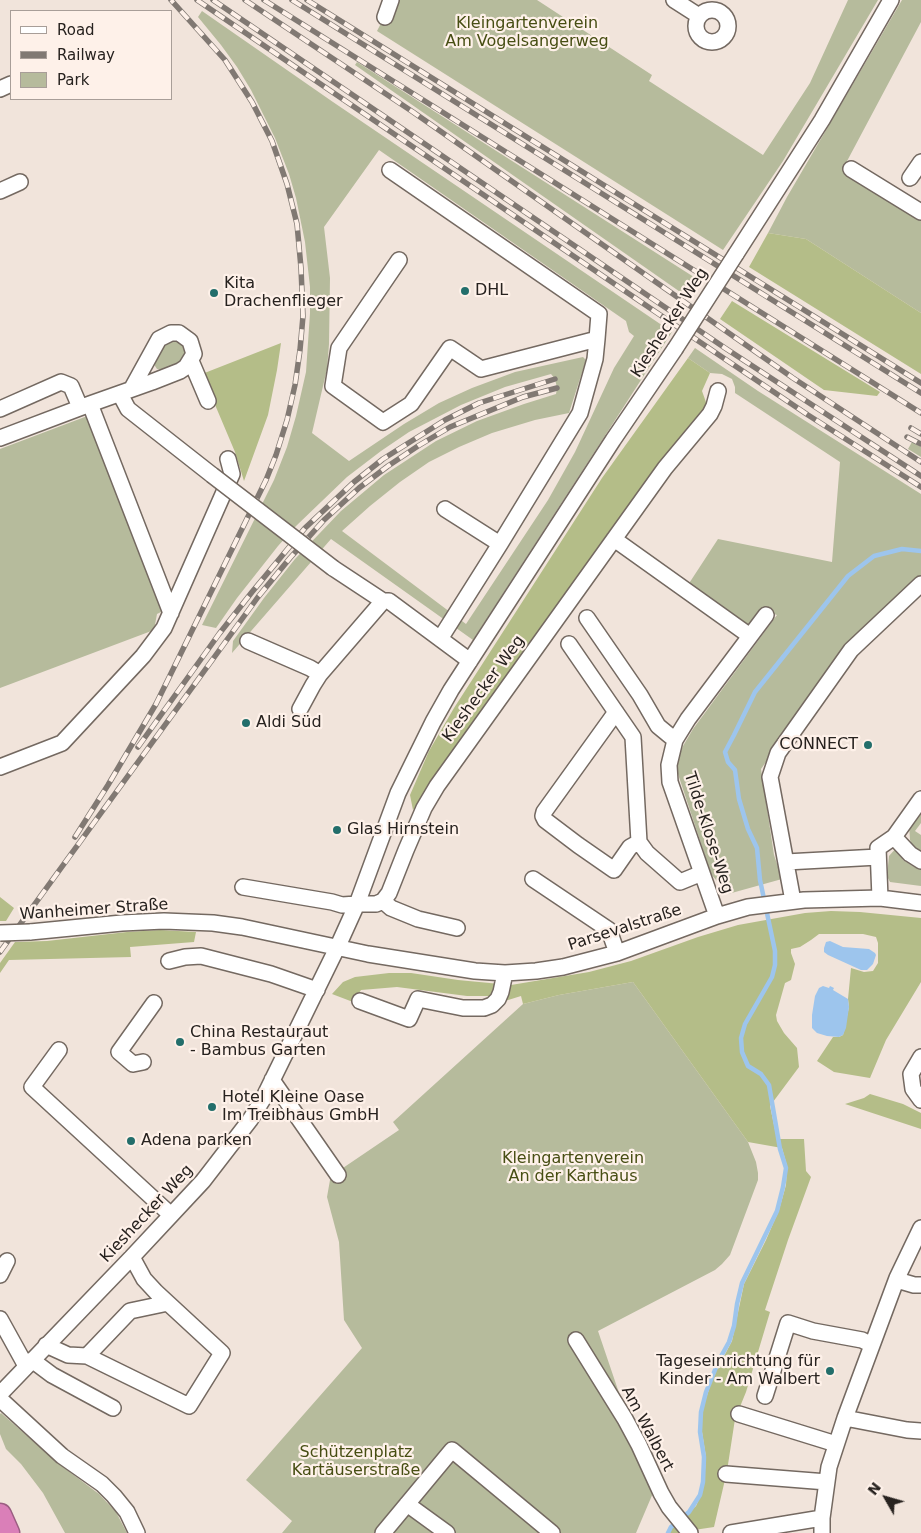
<!DOCTYPE html>
<html>
<head>
<meta charset="utf-8">
<style>
	body { margin:0 }
	#map { position:relative; width:921px; height:1533px; overflow:hidden; background:#f1e4db; font-family:"DejaVu Sans",sans-serif }
	canvas { display:block }
	.legend { position:absolute; left:10px; top:10px; width:162px; height:90px; box-sizing:border-box; background:#fef1e9; border:1px solid #a89e98; margin:0; padding:6px 9px; list-style:none; font-size:15px; color:#27221f }
	.legend li { display:flex; align-items:center; gap:10px; height:25px }
	.legend b { width:25px; border:1px solid #a89e98 }
	.north { position:absolute; left:861px; top:1473px; width:50px; height:50px; -webkit-text-stroke:4px #fef1e9; paint-order:stroke; rotate:308deg; font-size:14px; font-weight:700; line-height:20px; text-align:center; color:#27221f }
	.north::after { content:''; display:block; margin:auto; width:18px; height:22px; background:#27221f; clip-path:polygon(50% 0,100% 100%,50% 72%,0 100%) }
</style>
</head>
<body>
<div id="map">
<canvas width="921" height="1533"></canvas>
<ul class="legend">
<li><b style="height:6px;background:#fff"></b>Road</li>
<li><b style="height:6px;background:#817973"></b>Railway</li>
<li><b style="height:14px;background:#b6bb9c"></b>Park</li>
</ul>
<div class="north">N</div>
</div>
<script>
const ctx = document.querySelector('canvas').getContext('2d');
ctx.lineJoin = 'round';
function fill(path, color) { ctx.fillStyle = color; ctx.fill(path, 'evenodd'); }
const poly = rows => new Path2D(rows.map(r => 'M' + r).join(''));
function strokePath(path, color, width, dash) { ctx.strokeStyle = color; ctx.lineWidth = width; ctx.lineCap = dash ? 'butt' : 'round'; ctx.setLineDash(dash || []); ctx.stroke(path); }
function write(font, color, halo, rows, align = 'center') {
  ctx.font = font + ' "DejaVu Sans",sans-serif'; ctx.lineWidth = 4.5; ctx.setLineDash([]); ctx.textBaseline = 'middle'; ctx.strokeStyle = halo; ctx.fillStyle = color; for (const [text, x, y, turn = 0] of rows) {
    ctx.save(); ctx.translate(x, y); ctx.rotate((+turn || 0) * Math.PI / 180); ctx.textAlign = isNaN(turn) ? turn : align; if (halo) ctx.strokeText(text, 0, 0); ctx.fillText(text, 0, 0); ctx.restore();
  }
}
fill(poly([
	[393,0,537,0,652,75,649,81,763,155,810,83,848,0,878,0,783,161,723,250,377,31],
	[902,0,921,0,921,22,846,163,921,209,921,313,806,239,768,233,787,197],
	[202,11,333,102,672,332,473,640,331,539,232,653,233,641,264,598,295,559,341,511,384,475,436,441,477,421,524,404,556,394,557,388,555,379,551,374,505,387,461,405,409,432,381,451,347,477,296,526,278,546,237,598,216,628,202,625,274,480,287,447,296,416,306,372,310,313,310,287,305,242,296,198,289,174,275,138,251,90,237,67,221,45,198,17],
	[379,150,626,321,629,332,634,336,614,368,575,452,548,500,466,624,342,531,370,506,400,482,429,462,459,447,492,433,535,420,569,413,586,360,583,357,515,372,472,388,439,403,404,424,349,461,312,433,327,369,329,344,330,278,324,227],
	[357,62,697,279,686,296,355,65],
	[174,340,180,341,183,345,186,350,186,356,179,365,162,370,157,369,153,363,163,344],
	[695,348,758,391,921,494,921,575,847,647,761,769,774,855,782,879,728,894,711,874,678,774,678,759,683,746,693,729,777,615,765,611,754,623,746,625,686,588,718,539,832,562,840,462,735,393,735,387,732,379,722,374,710,373,688,358],
	[90,415,165,610,157,614,154,630,0,688,0,449],
	[912,442,921,447,921,457,908,449],
	[921,804,921,823,915,831,921,835,921,855,914,850,910,840,909,824],
	[897,847,903,860,914,867,921,869,921,886,890,882,887,876,889,856],
	[633,982,748,1142,756,1162,758,1173,758,1180,730,1255,722,1264,715,1270,598,1331,653,1493,636,1533,282,1533,292,1521,246,1480,362,1348,344,1320,339,1242,327,1197,330,1180,337,1172,399,1130,393,1122,523,1004,559,995],
	[1,1413,59,1464,99,1494,116,1512,127,1533,65,1533,43,1493,21,1464,6,1449,0,1434,0,1414]
]), '#b6bb9c');
fill(poly([
	[768,233,806,239,921,313,921,374,749,267],
	[732,301,880,392,877,396,824,390,720,319],
	[281,343,277,370,268,415,244,481,235,452,202,374],
	[688,358,710,373,702,391,707,405,413,810,410,795,429,751,454,708,602,478],
	[0,897,14,908,6,921,0,921],
	[831,911,860,912,921,918,921,982,886,1040,870,1078,834,1072,817,1061,833,1037,839,1037,843,1035,849,1007,848,999,851,968,864,972,873,971,878,963,878,943,876,937,863,934,819,934,811,940,800,947,791,949,791,953,795,964,791,980,785,983,776,1015,777,1021,784,1033,797,1048,799,1067,770,1106,777,1139,804,1139,806,1171,811,1177,788,1240,765,1310,770,1312,746,1392,735,1419,727,1471,714,1527,694,1530,690,1533,669,1533,672,1528,696,1506,701,1495,704,1483,706,1457,702,1432,702,1411,713,1377,732,1341,744,1284,766,1240,779,1210,786,1185,787,1166,782,1148,748,1142,633,982,559,995,523,1004,521,996,505,1001,505,986,589,972,631,961,698,937,738,925,805,913],
	[160,930,196,932,194,942,130,947,131,957,9,960,0,973,0,963,15,942,47,941,127,932],
	[389,973,411,973,458,980,500,984,498,996,467,996,397,987,361,990,353,1002,332,994,343,982,355,977],
	[870,1094,903,1104,921,1113,921,1129,845,1104,864,1098]
]), '#b4bd88');
fill(poly([
	[830,941,843,947,869,949,875,953,876,955,873,964,867,970,861,970,828,955,824,952,824,948,826,942],
	[823,986,829,988,830,986,834,988,833,990,848,999,849,1007,846,1028,843,1035,839,1037,827,1036,817,1033,812,1028,812,1015,815,996,819,988]
]), '#9dc5ed');
strokePath(poly([
	[668,1533,671,1527,689,1512,700,1495,703,1482,704,1457,700,1432,701,1412,706,1392,719,1360,729,1342,734,1326,737,1304,742,1283,777,1211,783,1187,786,1168,780,1149,769,1085,761,1074,748,1066,742,1052,741,1038,745,1024,772,977,775,965,775,951,760,880,757,848,748,829,739,799,735,770,728,762,725,752,734,735,755,692,848,576,874,556,902,549,921,551]
]), '#9dc5ed', 4.5);
const minor = poly([
	[674,0,699,16],
	'696 26a16 16 0 1 1 32 0a16 16 0 1 1-32 0Z',
	[385,17,391,0],
	[0,89,11,84],
	[851,169,921,212],
	[390,170,599,314,597,339],
	[910,178,921,162],
	[0,191,20,182],
	[736,254,822,120,891,0],
	[399,260,339,348,333,386,383,422,411,404,450,348,481,369,597,339,595,359,580,413,500,544,440,639],
	[191,361,208,401],
	[120,394,128,409,212,475],
	[90,404,171,613],
	[0,409,61,382,71,386,80,407],
	[0,438,90,404,152,382,180,371,186,367,194,354,190,341,179,333,171,333,159,339,132,388],
	[445,509,500,544],
	[614,539,750,636],
	[333,568,383,601,389,601,470,661],
	[587,618,640,695,658,726,675,740],
	[248,641,310,668,320,674],
	[569,644,633,737,639,842,647,853,680,882,702,873],
	[300,709,313,685,320,674,383,601],
	[616,712,544,812,543,816,545,820,578,845,614,870,630,847,639,842],
	[0,767,62,743,143,656,164,628,232,474,228,459],
	[894,837,921,799],
	[786,862,878,857],
	[533,879,609,930,617,953],
	[243,887,332,902,342,905,357,904,376,904,383,901,389,893,406,850,424,808,437,786,665,468,710,414,714,406,718,391],
	[880,898,878,848,894,837,910,854,921,861],
	[383,901,391,908,418,919,457,928],
	[793,901,770,777,778,753,851,650,921,584],
	[717,916,670,782,669,765,675,740,688,719,766,615],
	[30,932,122,923,164,921,213,923,242,927,368,954,475,971,505,973,536,971,563,967,617,953,717,916,748,907,804,900,880,898,921,903],
	[169,961,185,957,201,956,271,974,317,990],
	[360,1001,409,1019,418,999,463,1008,484,1008,492,1005,498,999,501,992,505,973],
	[59,1050,32,1087,171,1215],
	[921,1057,911,1074,913,1089,921,1100],
	[143,1062,133,1064,119,1052,154,1003],
	[272,1080,338,1175],
	[0,1275,7,1261],
	[897,1280,914,1285,921,1285],
	[0,1319,26,1366],
	[576,1340,625,1419,639,1445,661,1493,669,1507,690,1533],
	[46,1345,68,1355,87,1356,189,1406,222,1353,156,1292,144,1279,132,1257],
	[87,1356,130,1311,168,1303],
	[32,1360,52,1375,113,1408],
	[0,1394,132,1257,203,1181,250,1120,263,1099,338,946,357,904,398,793,433,722,451,690,613,440,675,349],
	[765,1396,788,1323,813,1331,862,1340,872,1345],
	[0,1399,62,1456,102,1484,114,1496,127,1512,137,1533],
	[739,1414,836,1444],
	[845,1418,907,1430,921,1431],
	[726,1474,827,1482],
	[407,1504,447,1533],
	[383,1533,452,1450,552,1533],
	[731,1533,822,1518],
	[822,1533,822,1518,829,1467,845,1418,897,1278,921,1228]
]);
const highway = poly([
	[0,1515,8,1533]
]);
strokePath(minor, '#746961', 18);
strokePath(highway, '#9b5e82', 25);
strokePath(minor, '#fff', 15);
strokePath(highway, '#da7fb8', 22);
const rail = poly([
	[197,0,719,355,808,415,921,487],
	[213,0,725,348,921,476],
	[245,0,413,112,793,378,921,462],
	[264,0,921,413],
	[292,0,921,393],
	[307,0,921,383],
	[911,428,921,434],
	[907,437,921,444],
	[138,747,219,634,252,592,305,528,354,482,383,459,445,420,479,403,555,379],
	[75,837,108,785,156,704,266,480,276,455,287,420,295,385,300,350,303,316,301,268,297,224,287,184,272,141,252,102,225,60,171,0],
	[0,952,258,597,290,558,324,520,359,488,388,466,418,446,450,427,523,397,557,388]
]);
strokePath(rail, '#817973', 5.5);
strokePath(rail, '#fef1e9', 4, [11]);
const minorBridge = poly([
	[675,349,736,254],
	[212,475,333,568],
	[0,933,30,932]
]);
strokePath(minorBridge, '#746961', 18, []);
strokePath(minorBridge, '#fff', 15);
for (const [x, y, r, color] of [
	[465,291,5,"#236e6b"],
	[214,293,5,"#236e6b"],
	[246,723,5,"#236e6b"],
	[868,745,5,"#236e6b"],
	[337,830,5,"#236e6b"],
	[180,1042,5,"#236e6b"],
	[212,1107,5,"#236e6b"],
	[131,1141,5,"#236e6b"],
	[830,1371,5,"#236e6b"]
]) { const dot = new Path2D(); dot.arc(x, y, r, 0, 2 * Math.PI); ctx.fillStyle = color; ctx.fill(dot); strokePath(dot, '#fef1e9', 2); }
write('16px', '#474e13', '#fef1e9', [
	["Kleingartenverein",527,24],
	["Am Vogelsangerweg",527,42],
	["Kleingartenverein",573,1159],
	["An der Karthaus",573,1177],
	["Schützenplatz",356,1453],
	["Kartäuserstraße",356,1471]
]);
write('16px', '#27221f', '#fef1e9', [
	["Kita",224,284],
	["Drachenflieger",224,302],
	["DHL",475,291],
	["Aldi Süd",256,723],
	["CONNECT",858,745,"right"],
	["Glas Hirnstein",347,830],
	["China Restauraut",190,1033],
	["- Bambus Garten",190,1051],
	["Hotel Kleine Oase",222,1098],
	["Im Treibhaus GmbH",222,1116],
	["Adena parken",141,1141],
	["Tageseinrichtung für",820,1362,"right"],
	["Kinder - Am Walbert",820,1380,"right"]
], 'left');
write('16px', '#27221f', '#fef1e9', [
	["Kieshecker Weg",670,323,-57],
	["Kieshecker Weg",484,689,-54],
	["Tilde-Klose-Weg",708,833,72],
	["Wanheimer Straße",94,910,-4],
	["Parsevalstraße",625,928,-18],
	["Kieshecker Weg",147,1214,-47],
	["Am Walbert",647,1429,62]
]);
</script>
</body>
</html>
